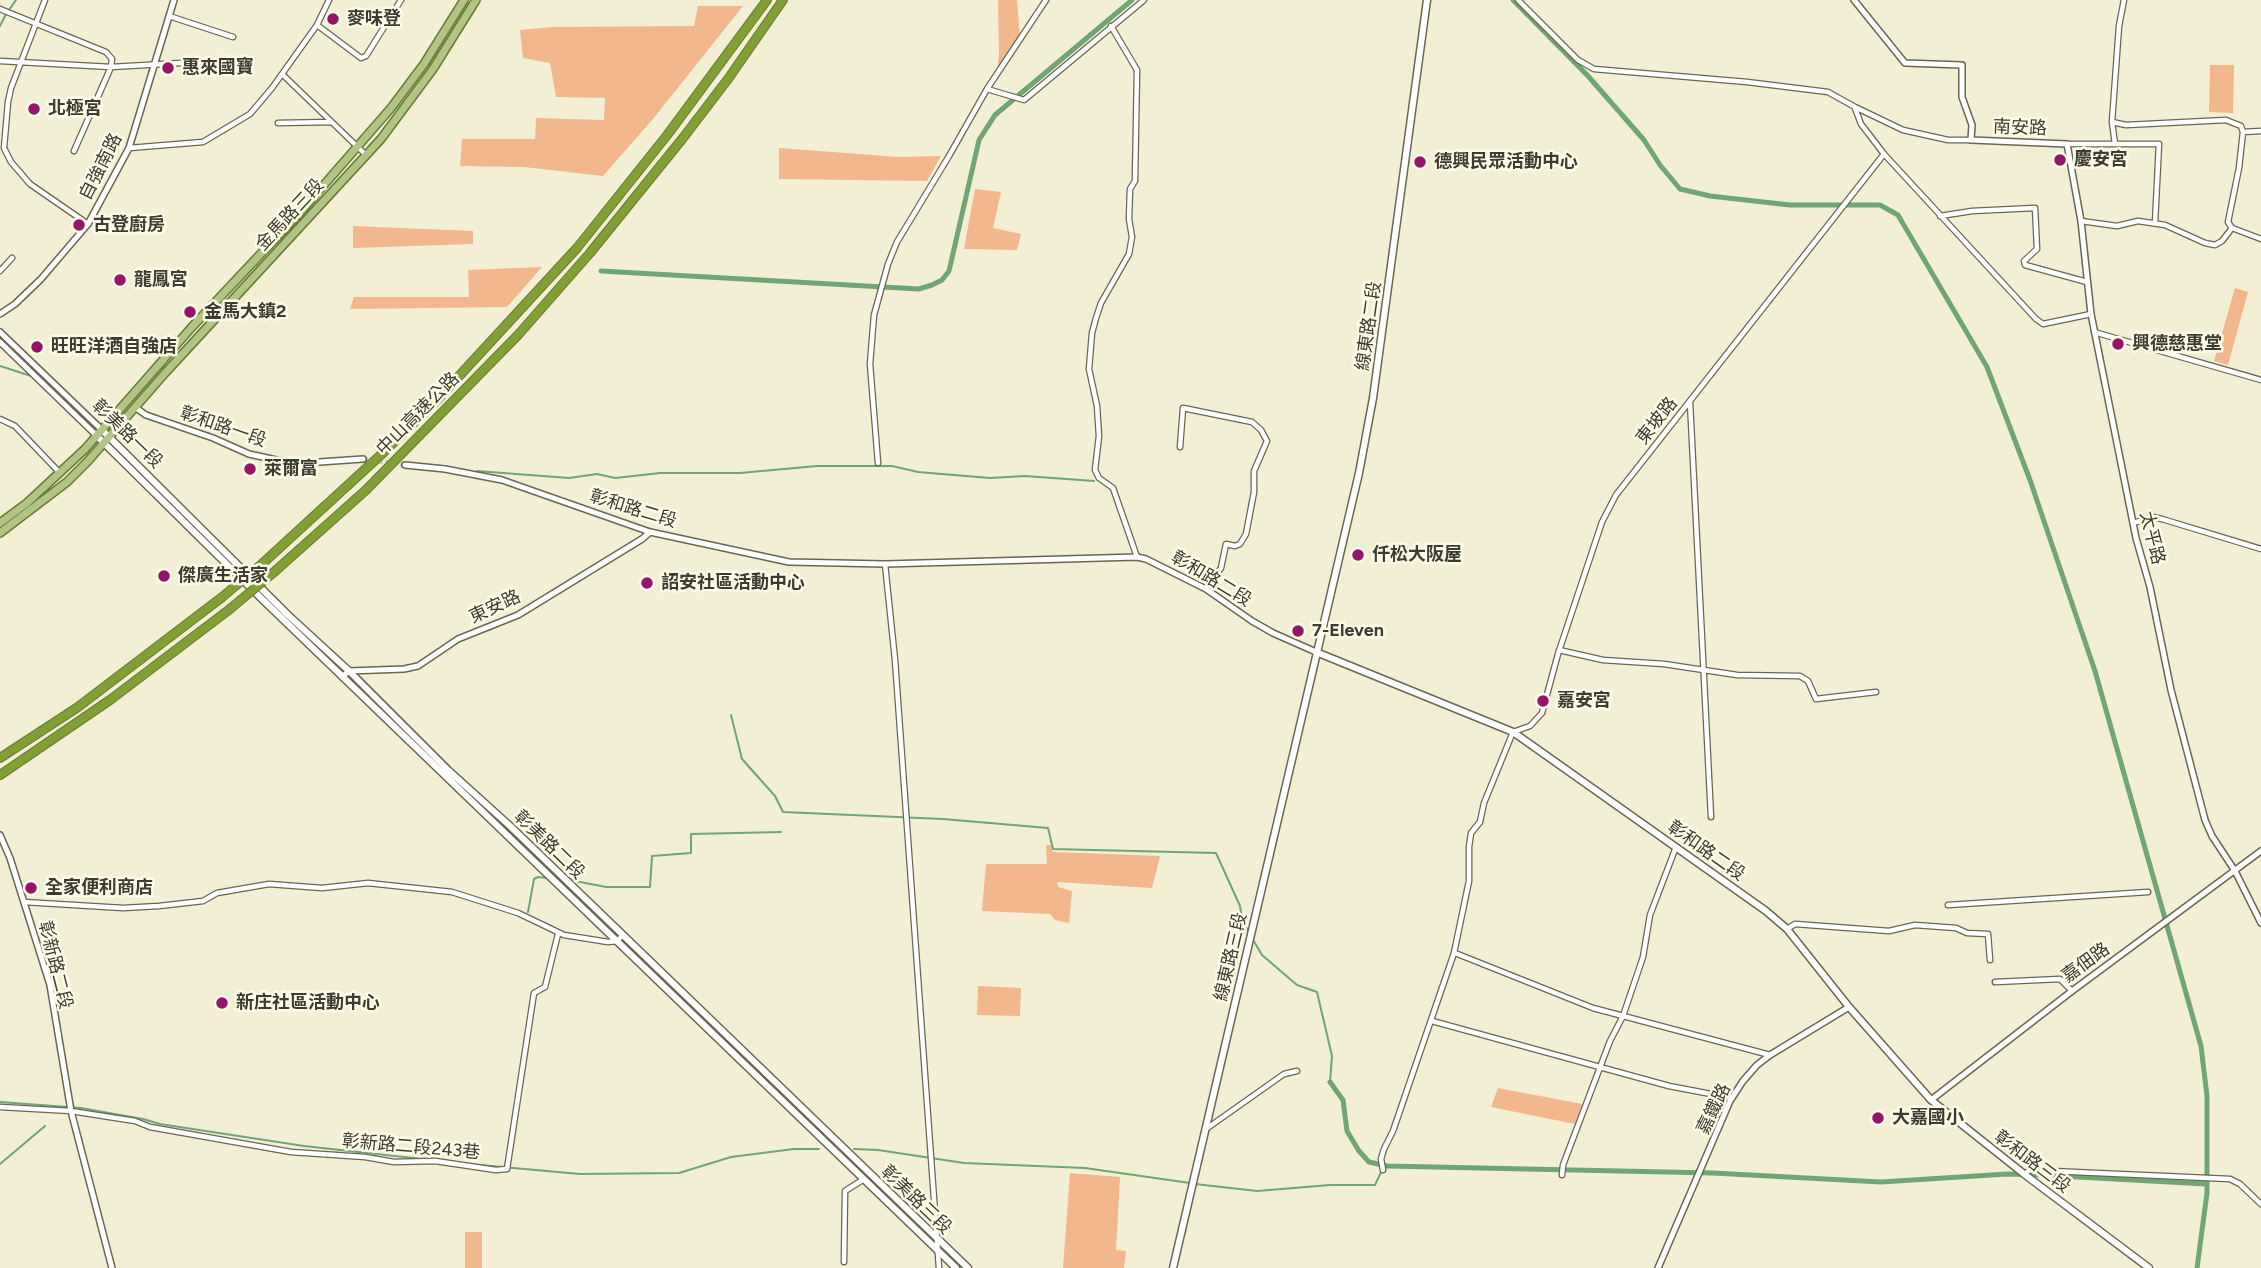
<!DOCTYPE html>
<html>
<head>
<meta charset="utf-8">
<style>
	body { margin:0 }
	canvas { display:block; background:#f2efd5 }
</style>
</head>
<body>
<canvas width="2261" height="1268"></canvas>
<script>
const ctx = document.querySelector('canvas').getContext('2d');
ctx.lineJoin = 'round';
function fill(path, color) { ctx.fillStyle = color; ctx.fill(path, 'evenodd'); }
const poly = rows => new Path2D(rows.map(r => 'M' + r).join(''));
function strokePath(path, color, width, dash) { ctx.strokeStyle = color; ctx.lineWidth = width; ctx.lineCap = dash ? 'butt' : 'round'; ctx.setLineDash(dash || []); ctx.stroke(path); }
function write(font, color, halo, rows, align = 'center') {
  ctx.font = font + ' Figtree,"Noto Sans TC",sans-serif'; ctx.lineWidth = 5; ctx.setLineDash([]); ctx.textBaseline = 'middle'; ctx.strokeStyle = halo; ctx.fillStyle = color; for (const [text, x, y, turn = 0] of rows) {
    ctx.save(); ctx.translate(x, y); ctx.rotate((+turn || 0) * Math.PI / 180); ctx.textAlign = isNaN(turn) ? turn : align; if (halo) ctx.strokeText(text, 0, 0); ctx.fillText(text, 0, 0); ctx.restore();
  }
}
fill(poly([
	[998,0,1017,0,1020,37,997,73,999,54],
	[698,6,743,6,653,119,603,176,524,167,460,166,462,139,535,139,536,118,604,120,605,98,556,97,550,63,523,58,520,30,553,27,694,26],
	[2210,65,2234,65,2233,113,2209,112],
	[779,148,899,157,941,156,927,181,779,179],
	[975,189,1001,192,993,228,1021,234,1017,250,964,249],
	[353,226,473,231,473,244,353,248],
	[542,267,507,307,350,309,354,297,469,297,468,270],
	[2235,288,2248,292,2228,365,2214,361],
	[1046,845,1051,845,1053,852,1160,856,1152,888,1057,882,1058,887,1072,891,1069,923,1055,920,1050,914,982,911,986,864,1047,864],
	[978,986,1021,988,1020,1016,977,1015],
	[1498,1088,1582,1104,1575,1124,1491,1107],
	[1070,1173,1120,1177,1116,1250,1126,1251,1124,1268,1063,1268],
	[465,1232,482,1232,482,1268,465,1268]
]), '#f3b78d');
strokePath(poly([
	[9,10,16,0],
	[0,26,6,14],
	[0,366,31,376],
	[477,471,569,478,597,474,615,478,660,473,740,473,817,466,892,466,918,472,990,478,1025,476,1094,481],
	[731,715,742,759,775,796,783,812,943,819,1048,828,1053,849,1216,853,1240,906,1242,919,1249,933],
	[570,880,606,887,650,887,652,856,691,853,691,834,781,832],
	[528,912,534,879,538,877,547,878],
	[1252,938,1262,955,1297,985,1317,992,1332,1056,1330,1082],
	[0,1102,81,1108,143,1119,160,1124,304,1146,422,1159],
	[854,1149,878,1150,964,1163,1085,1168,1190,1183],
	[0,1164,45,1126],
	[469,1164,580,1174,679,1173,731,1157,794,1149,819,1149],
	[1195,1184,1257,1191,1330,1185,1375,1185,1382,1170]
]), '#70a674', 2);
strokePath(poly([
	[1513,0,1588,76,1644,140,1660,165,1680,189,1710,196,1790,205,1880,205,1898,215,1987,367,2030,480,2095,671,2201,1046,2207,1096,2207,1193,2197,1268],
	[601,271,919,289,932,285,942,280,949,271,979,140,995,115,1132,0],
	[1330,1082,1343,1100,1347,1131,1359,1151,1369,1162,1387,1166,1713,1173,1881,1182,2007,1174,2041,1175,2206,1184]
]), '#70a674', 5);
strokePath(poly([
	[363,459,405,465]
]), '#cecbb4', 5, [5, 2.5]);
const minor = poly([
	[45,0,11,88,8,102,4,148,11,162,30,184,88,224],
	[1518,0,1578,60,1594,69,1747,82,1828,92,1855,107,1903,130,1948,140,1971,140],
	[0,9,106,52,112,59,111,67,74,151],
	[169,16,233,37],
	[317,25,361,58,366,56,401,0],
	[1111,26,1137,70,1135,181,1130,189,1129,219,1132,237,1129,254,1101,303,1096,318,1092,333,1089,369,1097,406,1099,436,1095,470,1099,478,1113,488,1137,557],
	[0,61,111,67,199,62,223,64],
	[282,74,366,155],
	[987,89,1024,100,1144,0],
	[1855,108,1861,124,1884,154,2036,319,2043,324,2091,314],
	[2112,122,2126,125,2226,120,2241,126,2243,132,2239,168,2228,222,2232,228],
	[278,123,331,122],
	[2243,132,2261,131],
	[2067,144,2159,144,2155,223],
	[2115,144,2112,122,2119,26,2124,0],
	[129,148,203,142,250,114,272,88,317,25,329,0],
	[1940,216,1972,211,2035,208,2037,249,2024,261,2025,265,2087,282],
	[2081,221,2117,226,2138,221,2165,225,2205,243,2215,245,2222,241,2232,228,2261,239],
	[0,271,12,258],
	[2094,332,2261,380],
	[1690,402,1711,817],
	[0,419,15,426,60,473],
	[1180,447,1183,408,1252,422,1261,430,1267,441,1254,471,1254,492,1246,534,1240,544,1235,546,1226,544,1221,568,1206,589],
	[878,463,870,364,874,315,888,264,897,242,949,156,987,89,1046,0],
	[2133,523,2153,517,2162,519,2261,549],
	[885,564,895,660,939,1268],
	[1559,650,1603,660,1664,664,1737,675,1800,676,1808,681,1816,699,1876,692],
	[24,902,123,908,159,906,203,901,217,893,269,884,322,888,368,883,452,892,518,913,564,935,608,942,617,941,623,935],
	[1948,905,2148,892],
	[1787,929,1795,924,1889,931,1915,925,1956,928,1967,933,1988,934,1990,960],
	[1455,953,1593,1008,1770,1055],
	[1995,982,2060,979,2072,991],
	[1432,1021,1669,1086,1732,1098],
	[0,1107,71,1111,135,1121,150,1127,291,1152,365,1157,394,1162,435,1161,496,1170,507,1169,534,993,545,987,558,934],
	[1206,1129,1284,1074,1297,1071],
	[1383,1170,1381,1159,1384,1149,1393,1131,1454,953,1469,881,1469,847,1471,833,1480,822,1484,803,1513,732,1530,726,1542,713,1558,654,1602,522,1616,495,1884,154],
	[2024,1174,2030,1170,2230,1179,2240,1184,2261,1204],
	[1562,1175,1563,1165,1610,1041,1623,1016,1643,957,1650,915,1676,847],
	[844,1262,845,1191,864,1179]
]);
const tertiary = poly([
	[1854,0,1905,63,1962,65,1962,97,1972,125,1971,140,2067,144,2081,221,2091,314,2136,538,2150,587,2171,690,2205,820,2212,836,2235,871,2261,923],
	[0,314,15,304,41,279,88,224,129,148,174,0],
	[0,332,103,431],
	[0,342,97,436],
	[136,408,146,415,213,438,249,454,281,461,305,463,363,459],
	[405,465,445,469,502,480,650,532,789,562,885,564,1137,557,1146,559,1206,589,1252,621,1273,633,1316,652],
	[342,677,349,671,404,669,418,666,458,639,518,615,642,539,650,532],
	[0,835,10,858,50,985,71,1111,112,1268],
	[1931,1100,2072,991,2261,851],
	[1658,1268,1730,1101,1743,1081,1757,1065,1770,1055,1849,1007]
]);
const secondary = poly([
	[103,431,288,615,349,671,448,770,510,826,968,1268],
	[97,436,262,599,956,1268],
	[1316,652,1513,732,1766,911,1787,929,1849,1007,1931,1100,2024,1174,2149,1268],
	[1173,1268,1359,473,1373,398,1427,0]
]);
const primary = poly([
	[0,523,27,503,85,449,191,328,302,210,391,108,424,64,464,0],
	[0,533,67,482,88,461,166,372,381,139,433,69,476,0]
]);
const motorway = poly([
	[263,563,384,452,437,400,577,248,668,134,767,0],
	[273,573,366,490,518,335,590,253,683,138,728,79,783,0],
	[0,758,78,707,221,598],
	[0,775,110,700,230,609]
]);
strokePath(minor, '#6a6751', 7);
strokePath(tertiary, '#6a6751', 8);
strokePath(secondary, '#6a6751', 9);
strokePath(primary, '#697c34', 10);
strokePath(motorway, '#697c34', 10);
strokePath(minor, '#fff', 4.5);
strokePath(tertiary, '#fff', 5);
strokePath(secondary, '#fff', 6);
strokePath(primary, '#b3c586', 7);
strokePath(motorway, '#819f35', 8);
const motorwayBridge = poly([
	[221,598,263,563],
	[230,609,273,573]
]);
strokePath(motorwayBridge, '#697c34', 10, []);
strokePath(motorwayBridge, '#819f35', 8);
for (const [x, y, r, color] of [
	[333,19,7,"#96136a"],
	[168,68,7,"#96136a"],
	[34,109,7,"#96136a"],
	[2060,160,7,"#96136a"],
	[1420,162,7,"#96136a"],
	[79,225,7,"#96136a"],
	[120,280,7,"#96136a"],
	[190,312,7,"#96136a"],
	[2118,344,7,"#96136a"],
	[37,347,7,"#96136a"],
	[250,469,7,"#96136a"],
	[1358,555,7,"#96136a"],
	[164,576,7,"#96136a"],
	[647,583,7,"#96136a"],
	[1298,631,7,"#96136a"],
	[1543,701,7,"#96136a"],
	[31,888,7,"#96136a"],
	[222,1003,7,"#96136a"],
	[1878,1118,7,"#96136a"]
]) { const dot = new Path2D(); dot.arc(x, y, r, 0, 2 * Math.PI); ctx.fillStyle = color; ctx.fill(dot); strokePath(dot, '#fefce7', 2.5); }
write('bold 18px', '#3d3c32', '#fefce7', [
	["麥味登",347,19],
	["惠來國寶",182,68],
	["北極宮",48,109],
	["慶安宮",2074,160],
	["德興民眾活動中心",1434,162],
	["古登廚房",93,225],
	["龍鳳宮",134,280],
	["金馬大鎮2",204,312],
	["興德慈惠堂",2132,344],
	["旺旺洋酒自強店",51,347],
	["萊爾富",264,469],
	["仟松大阪屋",1372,555],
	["傑廣生活家",178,576],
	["詔安社區活動中心",661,583],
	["7-Eleven",1312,631],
	["嘉安宮",1557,701],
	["全家便利商店",45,888],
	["新庄社區活動中心",236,1003],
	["大嘉國小",1892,1118]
], 'left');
write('18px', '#3d3c32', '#fefce7', [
	["南安路",2020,128,2],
	["自強南路",101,167,-63],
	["金馬路三段",290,215,-47],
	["線東路二段",1369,326,-82],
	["中山高速公路",418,414,-45],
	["東坡路",1657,421,-52],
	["彰和路一段",223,427,19],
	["彰美路一段",127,434,44],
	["彰和路二段",633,509,17],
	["太平路",2152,538,76],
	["彰和路二段",1211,579,31],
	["東安路",495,607,-25],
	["彰美路二段",549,845,44],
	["彰和路二段",1706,851,35],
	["線東路三段",1231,957,-77],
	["嘉佃路",2086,963,-36],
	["彰新路二段",55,965,76],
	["嘉鐵路",1714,1109,-64],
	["彰新路二段243巷",411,1147,5],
	["彰和路三段",2032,1162,37],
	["彰美路三段",916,1200,44]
]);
</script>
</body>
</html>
